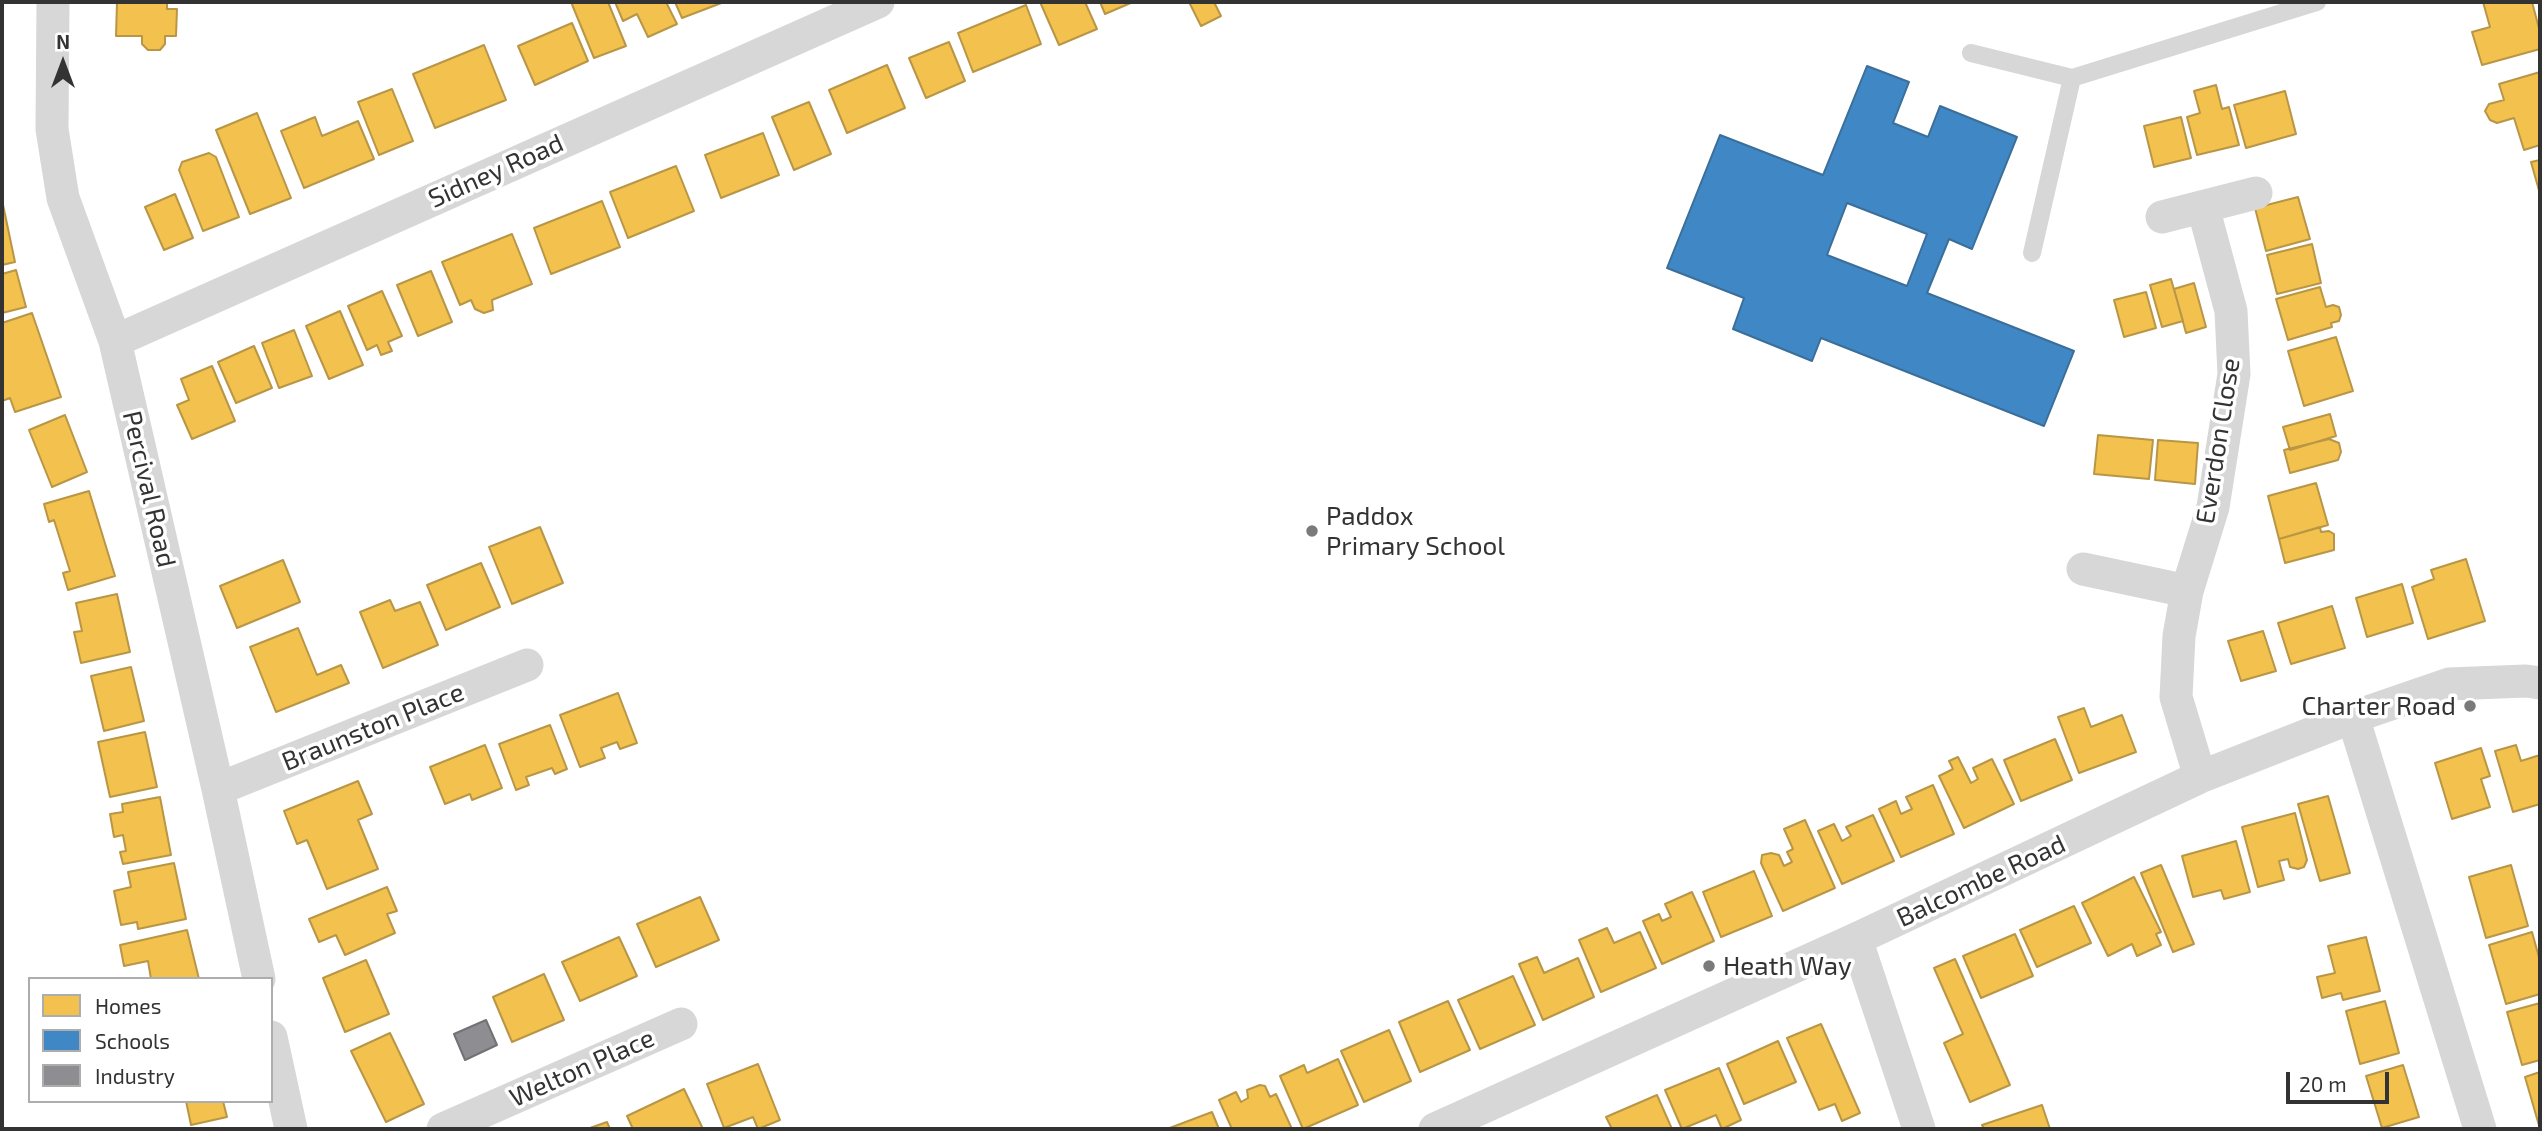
<!DOCTYPE html>
<html>
<head>
<meta charset="utf-8">
<style>
	body { margin:0 }
	#map { position:relative; width:2542px; height:1131px; overflow:hidden; background:#fff; font-family:"Exo 2",sans-serif }
	canvas { display:block }
	.frame { position:absolute; inset:0; border:4px solid #333; pointer-events:none }
	.legend { position:absolute; left:28px; top:977px; width:245px; height:126px; box-sizing:border-box; background:#fff; border:2px solid #adadad; margin:0; padding:9px 12px; list-style:none; font-size:21px; color:#333 }
	.legend li { display:flex; align-items:center; gap:14px; height:35px }
	.legend b { width:35px; border:2px solid #adadad }
	.north { position:absolute; left:28px; top:28px; width:70px; height:70px; -webkit-text-stroke:5px #fff; paint-order:stroke; rotate:0deg; font-size:19px; font-weight:700; line-height:28px; text-align:center; color:#333 }
	.north::after { content:''; display:block; margin:auto; width:24px; height:32px; background:#333; clip-path:polygon(50% 0,100% 100%,50% 72%,0 100%) }
	.scale { position:absolute; left:2286px; top:1072px; width:103px; height:32px; box-sizing:border-box; border:4px solid #333; border-top:0; padding-left:9px; font-size:21px; line-height:24px; white-space:nowrap; color:#333; -webkit-text-stroke:5px #fff; paint-order:stroke }
</style>
</head>
<body>
<div id="map">
<canvas width="2542" height="1131"></canvas>
<div class="frame"></div>
<ul class="legend">
<li><b style="height:19px;background:#f2c14e"></b>Homes</li>
<li><b style="height:19px;background:#3f88c5"></b>Schools</li>
<li><b style="height:19px;background:#8d8d92"></b>Industry</li>
</ul>
<div class="north">N</div>
<div class="scale">20 m</div>
</div>
<script>
const ctx = document.querySelector('canvas').getContext('2d');
ctx.lineJoin = 'round';
function fill(path, color) { ctx.fillStyle = color; ctx.fill(path, 'evenodd'); }
const poly = rows => new Path2D(rows.map(r => 'M' + r).join(''));
function strokePath(path, color, width, dash) { ctx.strokeStyle = color; ctx.lineWidth = width; ctx.lineCap = dash ? 'butt' : 'round'; ctx.setLineDash(dash || []); ctx.stroke(path); }
function write(font, color, halo, rows, align = 'center') {
  ctx.font = font + ' "Exo 2",sans-serif'; ctx.lineWidth = 7; ctx.setLineDash([]); ctx.textBaseline = 'middle'; ctx.strokeStyle = halo; ctx.fillStyle = color; for (const [text, x, y, turn = 0] of rows) {
    ctx.save(); ctx.translate(x, y); ctx.rotate((+turn || 0) * Math.PI / 180); ctx.textAlign = isNaN(turn) ? turn : align; if (halo) ctx.strokeText(text, 0, 0); ctx.fillText(text, 0, 0); ctx.restore();
  }
}
const homes = poly([
	[117,2,167,2,167,9,177,9,176,36,165,36,165,44,160,50,148,50,142,44,142,36,116,36,117,2],
	[571,2,608,2,626,46,594,58,571,2],
	[615,2,666,2,677,24,648,37,637,14,623,21,615,2],
	[675,2,724,2,682,18,675,2],
	[1040,2,1085,2,1097,29,1059,45,1040,2],
	[1100,2,1133,2,1105,14,1100,2],
	[1189,2,1214,2,1221,16,1201,26,1189,2],
	[2483,2,2532,2,2540,32,2540,49,2482,65,2472,32,2490,27,2483,2],
	[1026,5,1041,44,973,72,958,33,1026,5],
	[572,23,588,61,535,85,518,46,572,23],
	[949,42,965,81,926,98,909,58,949,42],
	[484,45,506,100,435,128,413,74,484,45],
	[887,65,905,108,847,133,829,90,887,65],
	[2540,72,2540,145,2524,150,2514,118,2497,123,2490,120,2485,111,2489,104,2504,100,2499,84,2540,72],
	[2216,85,2222,109,2229,107,2239,145,2197,155,2187,117,2200,113,2194,91,2216,85],
	[392,89,413,141,379,155,358,102,392,89],
	[2285,91,2296,134,2246,148,2234,105,2285,91],
	[809,102,831,154,794,170,772,117,809,102],
	[257,113,291,198,250,214,216,130,257,113],
	[315,117,322,136,358,121,374,159,304,188,281,131,315,117],
	[2181,117,2191,158,2154,167,2144,126,2181,117],
	[763,133,779,175,721,198,705,155,763,133],
	[209,153,216,157,239,217,203,231,179,170,182,162,209,153],
	[2540,160,2540,194,2531,162,2540,160],
	[676,166,694,211,628,238,610,192,676,166],
	[175,194,193,238,164,250,145,207,175,194],
	[2298,197,2310,239,2266,251,2255,208,2298,197],
	[2,200,15,262,2,265,2,200],
	[602,201,620,247,551,274,534,228,602,201],
	[512,234,532,284,492,300,493,310,484,313,475,309,471,300,460,305,442,262,512,234],
	[2312,244,2321,283,2277,294,2267,255,2312,244],
	[16,270,26,307,2,313,2,274,16,270],
	[431,271,452,322,418,336,397,285,431,271],
	[2171,279,2183,321,2162,327,2150,285,2171,279],
	[2194,283,2206,327,2186,333,2174,289,2194,283],
	[2320,287,2326,307,2333,305,2339,307,2341,315,2339,321,2331,323,2332,327,2288,340,2276,299,2320,287],
	[382,291,402,336,388,342,392,351,381,355,377,345,367,350,348,306,382,291],
	[2146,292,2156,328,2124,337,2114,300,2146,292],
	[340,311,363,365,329,379,306,326,340,311],
	[32,313,61,397,15,412,10,398,2,401,2,323,32,313],
	[294,330,312,376,279,388,262,343,294,330],
	[2336,337,2353,391,2304,406,2288,351,2336,337],
	[254,346,272,388,236,403,218,362,254,346],
	[212,366,235,421,192,439,177,405,189,400,181,379,212,366],
	[2330,414,2336,436,2290,450,2283,427,2330,414],
	[65,415,87,472,52,487,29,430,65,415],
	[2098,435,2153,440,2149,479,2094,474,2098,435],
	[2329,439,2339,443,2341,452,2338,460,2290,473,2284,450,2329,439],
	[2158,440,2198,443,2195,484,2155,480,2158,440],
	[2316,483,2328,525,2279,539,2268,496,2316,483],
	[89,491,115,576,68,590,63,573,70,571,54,520,49,522,44,504,89,491],
	[540,527,563,583,512,604,489,547,540,527],
	[2320,527,2321,532,2329,531,2334,534,2334,550,2285,563,2279,539,2320,527],
	[2466,559,2485,621,2428,639,2412,587,2434,579,2431,570,2466,559],
	[283,560,300,602,237,628,220,586,283,560],
	[481,563,500,607,446,630,427,585,481,563],
	[2402,584,2413,623,2367,637,2356,598,2402,584],
	[117,594,130,652,81,663,74,632,82,631,76,603,117,594],
	[390,600,395,611,420,602,438,645,383,668,360,612,390,600],
	[2332,606,2345,648,2291,664,2278,623,2332,606],
	[298,628,317,675,341,665,349,683,276,712,250,647,298,628],
	[2263,631,2276,671,2241,681,2228,641,2263,631],
	[131,667,144,721,104,731,91,676,131,667],
	[618,693,637,743,620,749,617,742,601,748,605,758,580,767,560,715,618,693],
	[2084,708,2091,727,2122,715,2136,752,2079,773,2058,717,2084,708],
	[550,725,567,769,555,774,552,768,526,777,529,785,516,790,499,744,550,725],
	[145,732,157,787,110,797,98,742,145,732],
	[2055,739,2072,780,2021,801,2004,760,2055,739],
	[485,745,502,788,472,800,470,794,445,804,430,767,485,745],
	[2516,745,2521,761,2540,755,2540,804,2513,812,2495,751,2516,745],
	[2481,748,2490,776,2481,779,2490,807,2452,819,2435,763,2481,748],
	[1958,757,1971,783,1978,779,1973,768,1992,759,2014,804,1964,828,1939,776,1953,769,1949,761,1958,757],
	[358,781,372,814,358,820,378,869,327,889,307,840,297,844,284,811,358,781],
	[1933,785,1954,834,1901,857,1879,809,1896,801,1901,814,1912,809,1906,797,1933,785],
	[2328,796,2350,873,2320,881,2298,804,2328,796],
	[160,797,171,855,123,864,120,852,126,851,123,835,114,837,110,814,123,812,122,804,160,797],
	[2295,813,2307,860,2304,867,2298,869,2290,867,2288,859,2279,861,2284,880,2258,887,2242,827,2295,813],
	[1873,815,1894,861,1842,884,1818,831,1834,824,1842,841,1851,836,1846,827,1873,815],
	[1805,820,1835,888,1783,911,1761,863,1762,855,1771,853,1779,855,1784,866,1792,862,1787,852,1793,849,1784,829,1805,820],
	[2236,841,2250,892,2224,899,2221,890,2193,897,2182,856,2236,841],
	[174,863,186,919,138,929,137,922,121,925,114,891,131,887,128,872,174,863],
	[2161,865,2194,944,2173,952,2141,873,2161,865],
	[2511,865,2528,926,2486,938,2469,877,2511,865],
	[1754,871,1772,916,1721,937,1703,892,1754,871],
	[2134,877,2161,932,2156,934,2161,945,2137,956,2132,944,2108,956,2082,903,2134,877],
	[387,887,397,911,387,914,395,933,345,955,336,935,319,942,309,919,387,887],
	[1692,892,1714,941,1662,964,1643,921,1659,914,1662,921,1671,917,1665,904,1692,892],
	[700,897,719,940,656,967,637,924,700,897],
	[2074,906,2091,943,2037,967,2020,930,2074,906],
	[1607,928,1614,943,1640,932,1656,968,1601,992,1579,940,1607,928],
	[187,930,199,979,151,979,148,961,124,966,120,945,187,930],
	[2532,932,2540,961,2540,994,2506,1004,2489,945,2532,932],
	[2015,934,2033,976,1981,998,1963,956,2015,934],
	[619,937,637,976,580,1001,562,962,619,937],
	[2366,937,2380,991,2343,1000,2341,993,2322,998,2317,977,2335,973,2328,946,2366,937],
	[1537,957,1544,973,1578,958,1594,997,1543,1020,1519,964,1537,957],
	[1955,959,2010,1085,1970,1102,1944,1043,1963,1034,1934,968,1955,959],
	[366,960,389,1014,345,1032,323,978,366,960],
	[544,974,564,1020,512,1042,493,997,544,974],
	[1513,976,1535,1025,1480,1049,1458,1000,1513,976],
	[1448,1001,1470,1050,1420,1072,1399,1022,1448,1001],
	[2385,1001,2399,1053,2360,1064,2346,1011,2385,1001],
	[2540,1003,2540,1060,2522,1065,2507,1012,2540,1003],
	[1821,1024,1860,1113,1842,1121,1835,1104,1819,1110,1787,1038,1821,1024],
	[1389,1030,1411,1081,1364,1102,1341,1051,1389,1030],
	[390,1033,424,1104,386,1122,351,1051,390,1033],
	[1778,1041,1796,1082,1744,1104,1727,1064,1778,1041],
	[1338,1059,1358,1105,1303,1129,1280,1076,1304,1065,1307,1073,1338,1059],
	[758,1064,780,1120,758,1129,753,1117,724,1128,707,1084,758,1064],
	[2403,1065,2419,1117,2382,1128,2366,1076,2403,1065],
	[1719,1068,1741,1120,1722,1129,1716,1115,1682,1129,1665,1090,1719,1068],
	[2540,1072,2540,1129,2525,1077,2540,1072],
	[1260,1085,1265,1086,1270,1097,1276,1094,1292,1129,1232,1129,1219,1100,1236,1092,1241,1102,1248,1098,1247,1090,1260,1085],
	[684,1089,703,1129,633,1129,627,1116,684,1089],
	[1657,1095,1672,1129,1612,1129,1606,1117,1657,1095],
	[186,1101,223,1101,227,1117,191,1125,186,1101],
	[2042,1105,2050,1129,1984,1129,1982,1125,2042,1105],
	[1212,1112,1219,1129,1167,1129,1212,1112],
	[607,1122,610,1129,587,1129,607,1122]
]);
fill(homes, '#f2c14e');
strokePath(homes, '#b99646', 2);
const schools = poly([
	[1867,66,1909,82,1893,123,1928,137,1940,106,2017,137,1972,249,1949,239,1927,293,2074,351,2044,426,1821,338,1812,361,1733,329,1744,298,1667,268,1720,135,1823,175,1867,66],
	[1847,203,1927,234,1907,286,1827,255,1847,203]
]);
fill(schools, '#3f88c5');
strokePath(schools, '#3b6e99', 2);
const industry = poly([
	[486,1020,497,1045,465,1060,454,1034,486,1020]
]);
fill(industry, '#8d8d92');
strokePath(industry, '#727276', 2);
strokePath(poly([
	[1971,53,2072,78],
	[2032,253,2072,78,2317,2]
]), '#d7d7d7', 18);
strokePath(poly([
	[53,2,52,129,63,198,115,341,218,789,259,979],
	[2162,217,2256,193],
	[115,341,878,2],
	[2083,569,2187,591],
	[2353,717,2480,1129],
	[2200,777,2176,697,2179,636,2187,591,2213,507,2234,374,2231,311,2203,207],
	[218,789,527,665],
	[1856,939,1919,1129],
	[271,1037,291,1129],
	[443,1129,681,1024],
	[1435,1129,1856,939,2200,777,2353,717,2449,684,2526,681,2540,683]
]), '#d7d7d7', 33);
for (const [x, y, r, color] of [
	[1312,531,7,"#7a7a7a"],
	[2470,706,7,"#7a7a7a"],
	[1709,966,7,"#7a7a7a"]
]) { const dot = new Path2D(); dot.arc(x, y, r, 0, 2 * Math.PI); ctx.fillStyle = color; ctx.fill(dot); strokePath(dot, '#fff', 2.5); }
write('26px', '#333', '#fff', [
	["Sidney Road",496,171,-24],
	["Everdon Close",2218,441,-81],
	["Percival Road",149,489,77],
	["Braunston Place",373,727,-22],
	["Balcombe Road",1981,881,-25],
	["Welton Place",582,1068,-24]
]);
write('26px', '#333', '#fff', [
	["Paddox",1326,516],
	["Primary School",1326,546],
	["Charter Road",2456,706,"right"],
	["Heath Way",1723,966]
], 'left');
</script>
</body>
</html>
